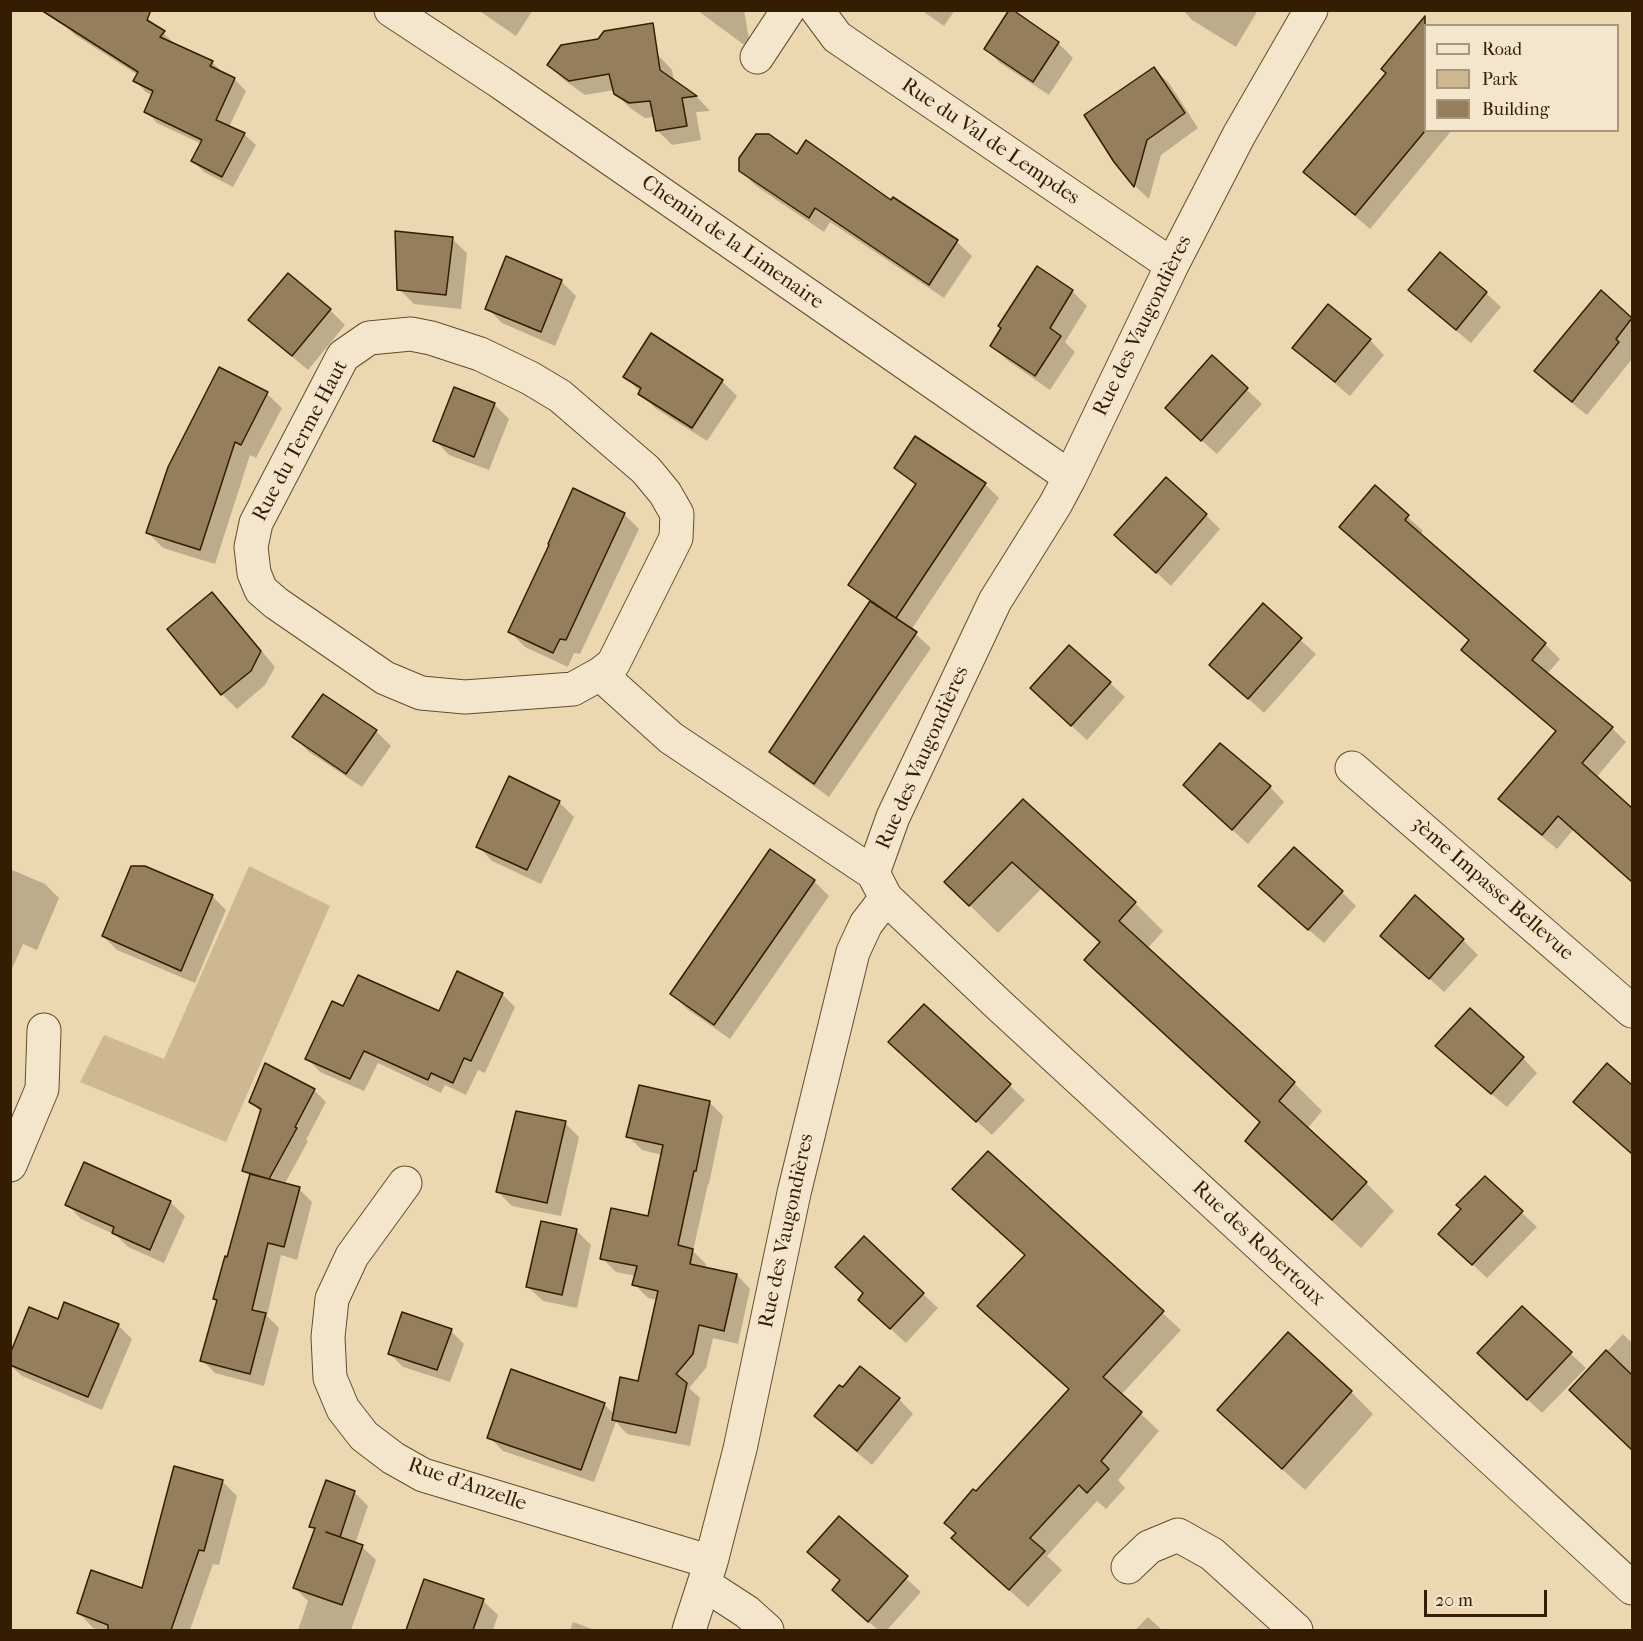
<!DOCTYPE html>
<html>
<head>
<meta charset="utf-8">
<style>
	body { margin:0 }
	#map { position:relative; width:1643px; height:1641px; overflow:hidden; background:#ecd8b0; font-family:"IM FELL French Canon",serif }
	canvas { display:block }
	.frame { position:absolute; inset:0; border:12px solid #341d00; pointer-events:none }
	.legend { position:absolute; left:1424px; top:24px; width:195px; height:108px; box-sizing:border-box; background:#f3e6cc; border:2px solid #a7967a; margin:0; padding:8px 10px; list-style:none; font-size:18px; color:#341d00 }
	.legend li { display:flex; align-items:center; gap:12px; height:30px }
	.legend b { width:30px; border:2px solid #a7967a }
	.scale { position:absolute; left:1424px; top:1590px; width:123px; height:27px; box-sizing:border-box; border:3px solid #341d00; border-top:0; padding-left:8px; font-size:18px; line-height:21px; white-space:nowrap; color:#341d00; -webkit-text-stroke:4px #f3e6cc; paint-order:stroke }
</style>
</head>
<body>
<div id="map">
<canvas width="1643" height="1641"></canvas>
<div class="frame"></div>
<ul class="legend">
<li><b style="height:8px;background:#f3e6cc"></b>Road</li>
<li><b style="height:16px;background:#cdb892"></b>Park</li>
<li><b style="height:16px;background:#947e5c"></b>Building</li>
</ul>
<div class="scale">20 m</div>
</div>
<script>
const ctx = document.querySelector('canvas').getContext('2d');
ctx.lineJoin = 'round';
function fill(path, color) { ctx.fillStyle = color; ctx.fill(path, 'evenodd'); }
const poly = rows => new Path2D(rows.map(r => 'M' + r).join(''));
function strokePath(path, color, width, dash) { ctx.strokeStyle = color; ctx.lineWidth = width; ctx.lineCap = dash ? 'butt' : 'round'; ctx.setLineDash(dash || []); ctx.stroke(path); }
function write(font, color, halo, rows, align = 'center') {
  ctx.font = font + ' "IM FELL French Canon",serif'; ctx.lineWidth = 4.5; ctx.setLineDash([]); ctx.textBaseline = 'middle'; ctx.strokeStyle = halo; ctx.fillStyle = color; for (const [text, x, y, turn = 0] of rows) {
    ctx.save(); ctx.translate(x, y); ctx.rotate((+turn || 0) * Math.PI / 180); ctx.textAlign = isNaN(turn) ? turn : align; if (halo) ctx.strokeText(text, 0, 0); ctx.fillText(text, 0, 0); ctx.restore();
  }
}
fill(poly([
	[249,866,330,906,226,1142,80,1082,104,1035,164,1059]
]), '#cdb892');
fill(poly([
	[478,10,533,10,516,36],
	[697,10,744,10,751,50],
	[921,10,955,10,944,26],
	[1183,10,1258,10,1236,47,1192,20],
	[147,18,175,44,212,62,224,74,234,79,246,91,229,127,244,134,256,145,233,187,204,172,193,161,202,144,157,123,146,111,153,96,146,92,135,81,138,75,75,35,64,24],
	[1416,29,1426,37,1426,130,1452,130,1370,229,1320,186,1305,172,1387,73],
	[1058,43,1073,58,1049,95,1000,63,985,49],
	[657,54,672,70,674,81,697,97,710,111,696,112,701,140,672,145,657,130,654,117,645,118,630,108,615,93,614,90,585,95,564,80,549,65],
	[1154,69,1169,83,1198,128,1161,155,1149,199,1135,186,1115,161],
	[797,156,892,202,957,242,972,256,944,298,830,222,824,232,756,186,741,171],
	[452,239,467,253,461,309,414,304,399,289],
	[1038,268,1072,291,1087,306,1065,342,1075,352,1050,390,1007,360,992,346],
	[288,275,330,310,345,325,308,370,265,334,250,320],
	[561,281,576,296,555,346,502,323,487,308],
	[1410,290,1486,293,1501,307,1471,343,1425,305],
	[1601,292,1632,318,1632,359,1587,415,1550,386,1536,371],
	[651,335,722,381,737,396,707,441,655,408,625,376],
	[1370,340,1384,355,1350,396,1309,362,1294,348],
	[1212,357,1262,404,1217,454,1182,423],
	[267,394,282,408,256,458,250,455,215,564,163,548,148,533],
	[494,404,509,419,489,470,449,455,435,440],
	[896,467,985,484,999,498,911,630,931,648,829,797,786,766,771,752,871,603,850,584,916,486],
	[1375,487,1423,531,1420,535,1545,644,1560,659,1547,674,1612,728,1626,742,1596,778,1632,810,1632,882,1573,830,1557,849,1515,814,1500,799,1557,732,1477,664,1463,649,1470,641,1355,541],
	[624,514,639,529,580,654,574,653,568,667,525,647,510,632],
	[1206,515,1220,529,1171,586,1116,535],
	[212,594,227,609,275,667,265,685,237,709,222,694],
	[1263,606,1316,654,1264,713,1211,665],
	[1110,683,1125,697,1087,740,1046,703],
	[376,731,391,746,362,787,309,752,294,737],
	[1270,787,1284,802,1248,844,1199,800],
	[1024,801,1135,903,1163,931,1147,949,1294,1083,1322,1111,1307,1129,1366,1183,1394,1211,1361,1248,1275,1169,1247,1141,1261,1123,1114,989,1086,960,1101,944,1041,889,998,933,946,882],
	[559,802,574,817,541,884,492,861,478,846],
	[771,851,814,881,829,896,730,1039,687,1009,672,994],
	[144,868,212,896,226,910,195,983,117,950,103,936],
	[10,869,45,884,59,898,37,950,23,944,10,973],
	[1260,886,1342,892,1356,906,1324,943,1275,901],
	[1382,936,1463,940,1478,955,1444,992],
	[502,994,515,1007,485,1073,478,1070,466,1095,445,1085,441,1093,378,1063,364,1091,320,1072,307,1058,344,1008,440,1013],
	[924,1006,1025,1100,992,1135,890,1042],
	[1438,1046,1523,1058,1537,1073,1507,1107,1452,1061],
	[1607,1065,1632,1088,1632,1154,1590,1116],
	[314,1090,326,1102,306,1140,308,1141,284,1185,299,1189,312,1202,297,1260,281,1255,267,1316,279,1328,264,1386,215,1373,202,1360,218,1302,214,1298,228,1259,251,1177,244,1171,262,1113,250,1101],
	[709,1102,723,1116,709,1184,708,1184,693,1251,706,1264,705,1269,737,1275,750,1289,738,1344,713,1338,706,1368,689,1388,700,1398,690,1446,627,1434,616,1422,594,1482,503,1451,489,1437,604,1404,614,1414,639,1383,657,1300,648,1298,634,1284,636,1276,616,1272,602,1258,649,1218,662,1155,642,1150,628,1136],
	[565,1123,579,1137,561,1216,512,1206,498,1192],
	[988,1153,1181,1330,1121,1395,1159,1431,1118,1480,1125,1488,1106,1509,1097,1501,1047,1556,1062,1570,1028,1607,971,1556,976,1493,1070,1390,997,1324,1026,1256,972,1207],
	[1485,1178,1537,1227,1487,1278,1455,1248,1463,1209],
	[170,1202,185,1216,164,1263,128,1247,116,1235,81,1219,67,1204],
	[576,1230,591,1245,577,1308,543,1301,528,1287],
	[865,1294,923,1294,938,1308,906,1343,874,1314],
	[1522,1308,1586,1368,1542,1413,1494,1368],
	[118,1325,132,1339,102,1410,22,1376,10,1365],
	[451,1331,464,1344,450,1382,403,1367,390,1354],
	[1623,1334,1632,1343,1632,1449,1571,1390],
	[1351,1392,1373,1414,1305,1490,1241,1432],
	[899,1399,913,1414,872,1465,830,1430,816,1416],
	[222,1481,237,1496,219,1565,213,1564,190,1630,101,1630,93,1628,79,1613,143,1590],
	[354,1492,368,1506,355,1544,362,1547,376,1560,351,1630,298,1630,308,1601,295,1588,315,1531,311,1526],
	[839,1518,921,1592,887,1630,878,1630,848,1604,841,1581,824,1566],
	[483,1601,498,1615,493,1630,411,1630,408,1628],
	[1148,1617,1162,1630,1135,1630],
	[573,1622,595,1630,570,1630]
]), '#0003');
const building = poly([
	[41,10,151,10,147,20,165,31,160,37,213,61,210,66,235,78,216,120,245,133,222,177,191,161,202,140,144,112,153,91,133,81,138,72,41,10],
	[1009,10,1013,10,1059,42,1033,82,984,49,1009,10],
	[1425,16,1425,131,1355,215,1303,172,1386,73,1381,69,1425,16],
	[653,23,660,70,697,96,682,98,687,126,656,131,650,101,629,103,614,94,609,74,569,81,547,65,561,45,598,39,604,31,653,23],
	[1154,67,1185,113,1147,140,1134,187,1114,162,1084,115,1154,67],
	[756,134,769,134,797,154,806,140,891,200,893,197,958,240,929,285,815,208,809,218,739,171,739,158,756,134],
	[395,231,453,237,446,295,397,290,395,231],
	[1440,252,1487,292,1456,330,1408,290,1440,252],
	[506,256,562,280,541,332,485,309,506,256],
	[1037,266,1073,290,1050,328,1061,336,1035,376,990,346,1001,328,998,326,1037,266],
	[288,273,331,309,292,356,248,320,288,273],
	[1601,290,1632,318,1616,339,1619,342,1572,402,1534,371,1601,290],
	[1328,304,1371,339,1335,382,1292,348,1328,304],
	[651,333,723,380,692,428,638,394,641,388,623,377,651,333],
	[1212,355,1248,388,1201,441,1165,408,1212,355],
	[219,367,268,392,241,445,235,442,200,550,146,533,168,467,219,367],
	[454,387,495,403,474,457,433,441,454,387],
	[915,436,986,483,896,618,848,585,916,484,894,468,915,436],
	[1166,477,1207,514,1156,573,1114,535,1166,477],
	[1375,485,1409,515,1405,520,1546,643,1532,660,1613,727,1582,763,1632,808,1632,882,1558,816,1542,835,1498,799,1556,731,1461,650,1469,640,1339,527,1375,485],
	[573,488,625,513,566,640,560,639,553,653,508,632,549,545,548,544,573,488],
	[212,592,261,651,251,671,221,695,167,629,212,592],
	[870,601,917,632,814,784,769,752,870,601],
	[1263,603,1302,638,1248,699,1209,665,1263,603],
	[1069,645,1111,682,1071,726,1030,688,1069,645],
	[323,694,377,730,346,774,292,737,323,694],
	[1220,743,1271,786,1232,830,1183,785,1220,743],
	[509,776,560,801,527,870,476,847,509,776],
	[1023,799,1136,902,1119,921,1295,1082,1279,1101,1367,1182,1332,1220,1245,1141,1260,1122,1084,960,1100,942,1012,862,969,906,944,882,1023,799],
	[1294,847,1343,891,1308,930,1258,886,1294,847],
	[770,849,815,880,714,1025,670,994,770,849],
	[131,866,145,866,213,895,181,971,102,936,131,866],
	[1415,895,1464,939,1429,979,1380,936,1415,895],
	[457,971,503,993,471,1061,464,1058,453,1083,431,1073,428,1080,364,1051,350,1079,305,1059,332,1001,343,1006,358,975,439,1011,457,971],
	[924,1004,1011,1084,976,1122,888,1042,924,1004],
	[1470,1008,1524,1057,1491,1094,1435,1046,1470,1008],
	[265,1063,315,1089,295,1127,297,1128,269,1179,242,1171,261,1109,249,1102,265,1063],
	[1607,1063,1632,1085,1632,1154,1573,1102,1607,1063],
	[639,1085,710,1101,696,1171,694,1171,678,1245,693,1249,690,1264,737,1274,724,1331,699,1325,693,1354,676,1374,687,1383,676,1433,612,1420,620,1377,638,1381,658,1291,632,1285,637,1266,600,1259,611,1208,648,1216,663,1145,626,1137,639,1085],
	[516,1111,566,1121,547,1203,496,1192,516,1111],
	[988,1151,1164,1311,1103,1377,1142,1412,1101,1461,1109,1469,1087,1493,1079,1485,1030,1538,1045,1551,1009,1590,951,1538,956,1533,944,1523,973,1489,976,1491,1069,1389,977,1306,1025,1255,952,1189,988,1151],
	[84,1162,171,1201,150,1250,112,1233,114,1227,65,1205,84,1162],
	[250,1174,300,1187,284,1247,268,1243,252,1310,266,1313,250,1374,200,1361,217,1300,213,1299,225,1256,227,1257,250,1174],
	[1485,1176,1523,1211,1472,1265,1438,1234,1461,1209,1456,1205,1485,1176],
	[541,1221,577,1229,562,1295,526,1287,541,1221],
	[864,1236,924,1293,890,1329,858,1300,863,1293,835,1267,864,1236],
	[64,1302,119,1324,88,1397,10,1365,10,1354,29,1307,58,1319,64,1302],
	[1522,1306,1572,1352,1527,1400,1477,1353,1522,1306],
	[402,1312,452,1329,437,1370,388,1354,402,1312],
	[1288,1332,1352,1391,1282,1469,1217,1410,1288,1332],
	[1606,1350,1632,1375,1632,1450,1569,1390,1606,1350],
	[860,1366,900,1398,857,1451,814,1416,839,1385,843,1387,860,1366],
	[511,1369,605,1403,581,1470,487,1438,511,1369],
	[174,1466,223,1480,204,1551,199,1550,171,1630,108,1630,108,1625,77,1613,91,1570,142,1588,174,1466],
	[326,1480,355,1491,340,1537,326,1532,363,1545,342,1605,293,1588,315,1528,309,1527,326,1480],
	[839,1516,908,1576,868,1622,832,1590,840,1580,807,1552,839,1516],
	[424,1579,484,1599,473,1630,406,1630,424,1579]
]);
fill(building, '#947e5c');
strokePath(building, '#341d00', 1.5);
const minor = poly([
	[391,10,500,82,1070,477],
	[817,10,837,37,1172,265],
	[757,57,788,10],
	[411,334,431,338,480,354,530,378,560,396,646,470,665,493,677,514,676,538,613,664,600,674,573,689,465,697,421,693,385,678,276,603,261,590,254,573,251,547,256,523,343,356,369,338,411,334],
	[600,674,671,738,873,873],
	[1352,768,1632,1011],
	[886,898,1000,1006,1632,1588],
	[10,1165,42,1089,44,1030],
	[405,1183,352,1256,332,1299,328,1337,330,1378,343,1409,364,1436,393,1458,423,1475,711,1562],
	[1128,1567,1149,1547,1178,1535,1212,1554,1296,1630],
	[704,1584,747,1612,767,1630],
	[689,1630,711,1562,740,1449,794,1193,853,952,866,924,886,898,873,873,893,817,995,601,1055,505,1070,477,1172,265,1239,135,1311,10]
]);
strokePath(minor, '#624c2c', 35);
strokePath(minor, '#f3e6cc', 33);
write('21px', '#341d00', '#f3e6cc', [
	["Rue du Val de Lempdes",990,142,34],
	["Chemin de la Limenaire",732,243,35],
	["Rue des Vaugondières",1143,326,-64],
	["Rue du Terme Haut",301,441,-62],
	["Rue des Vaugondières",923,758,-66],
	["3ème Impasse Bellevue",1492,889,41],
	["Rue des Vaugondières",787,1231,-78],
	["Rue des Robertoux",1258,1244,43],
	["Rue d'Anzelle",467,1485,19]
]);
</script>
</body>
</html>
